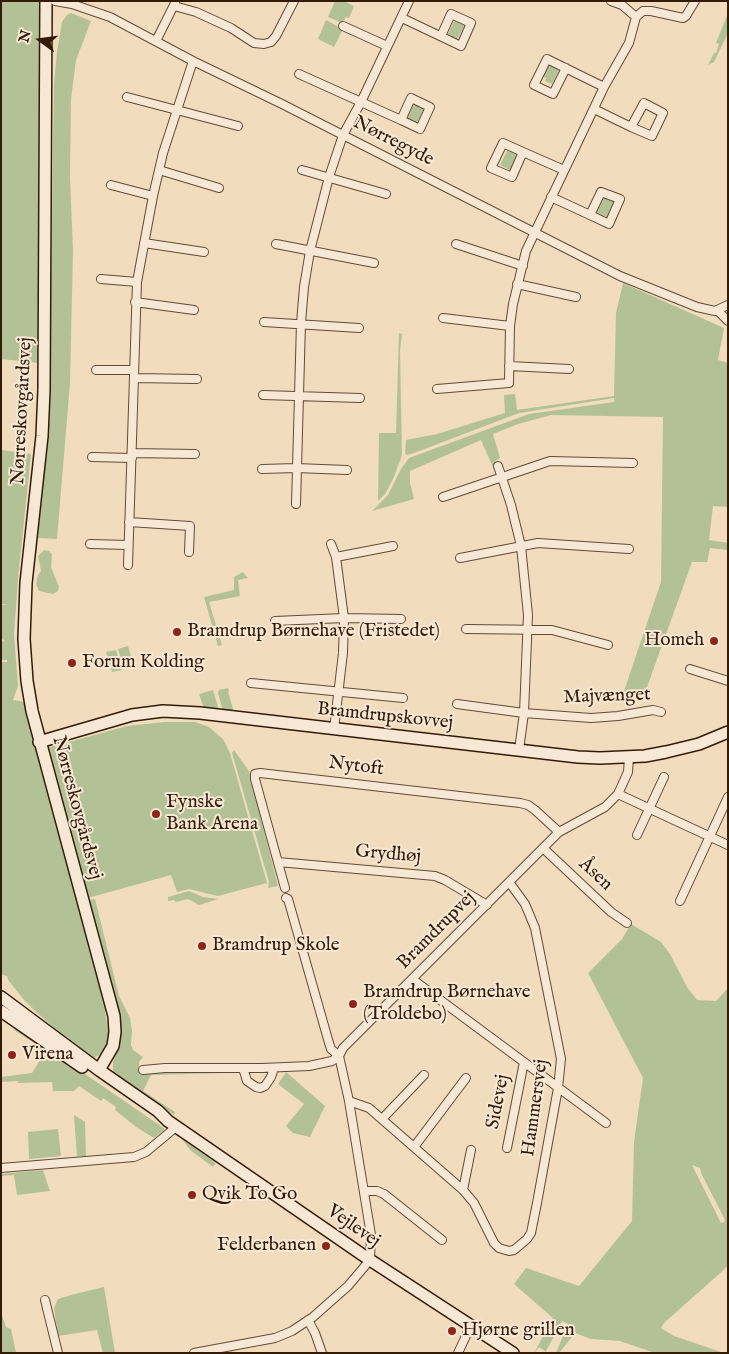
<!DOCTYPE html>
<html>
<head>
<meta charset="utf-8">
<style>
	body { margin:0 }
	#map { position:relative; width:729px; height:1354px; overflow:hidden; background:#f1dcbd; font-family:"IM FELL English",serif }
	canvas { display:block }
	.frame { position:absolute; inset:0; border:2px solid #341b08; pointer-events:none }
	.north { position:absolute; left:15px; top:15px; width:50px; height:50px; -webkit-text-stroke:4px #f6e8d4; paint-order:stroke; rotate:284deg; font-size:14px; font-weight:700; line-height:20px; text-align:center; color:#341b08 }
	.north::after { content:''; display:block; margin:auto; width:18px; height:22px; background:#341b08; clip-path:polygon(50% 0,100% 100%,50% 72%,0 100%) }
</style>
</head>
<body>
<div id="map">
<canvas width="729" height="1354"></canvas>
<div class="frame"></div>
<div class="north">N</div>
</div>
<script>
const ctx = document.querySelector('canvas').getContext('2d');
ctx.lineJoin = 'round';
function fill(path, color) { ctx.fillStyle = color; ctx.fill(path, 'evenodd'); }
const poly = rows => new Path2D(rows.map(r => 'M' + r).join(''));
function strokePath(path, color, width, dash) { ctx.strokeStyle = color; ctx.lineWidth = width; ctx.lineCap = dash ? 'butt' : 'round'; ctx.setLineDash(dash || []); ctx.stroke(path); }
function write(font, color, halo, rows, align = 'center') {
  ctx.font = font + ' "IM FELL English",serif'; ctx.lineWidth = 4; ctx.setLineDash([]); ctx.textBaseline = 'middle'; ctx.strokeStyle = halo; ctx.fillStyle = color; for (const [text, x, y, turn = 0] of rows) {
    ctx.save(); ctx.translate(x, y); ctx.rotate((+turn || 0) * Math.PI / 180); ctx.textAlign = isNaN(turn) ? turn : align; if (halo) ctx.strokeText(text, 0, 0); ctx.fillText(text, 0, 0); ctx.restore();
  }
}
fill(poly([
	[1,1,45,1,38,363,1,359],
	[335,1,344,1,354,6,349,18,346,17,342,23,328,17],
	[71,13,91,21,76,60,71,99,70,177,73,251,70,383,57,539,38,538,49,401,54,84,57,52,62,22,67,15],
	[728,13,728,33,714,62,708,65,714,53,716,53,719,44,716,43],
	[455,19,465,24,457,40,447,36],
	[326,20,343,29,334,47,318,39],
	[549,64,559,69,552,84,545,81,546,78,543,76],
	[414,104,424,109,416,125,406,120],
	[508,149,518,154,510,170,500,165],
	[605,196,614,201,607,217,596,213],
	[623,283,724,328,718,360,728,363,728,507,713,506,709,540,728,543,728,550,710,548,707,562,692,562,642,701,623,694,661,582,663,417,551,415,518,424,493,434,500,458,495,461,499,474,495,472,481,440,410,471,410,483,414,499,372,511,388,495,401,469,409,458,529,414,614,402,614,398,519,413,414,453,406,455,405,453,406,440,437,434,505,413,504,395,515,394,517,410,614,396,616,313],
	[399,333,402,334,400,350,402,455,394,477,385,494,378,501,379,433,396,433],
	[1,450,31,454,18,579,14,634,18,686,13,700,25,702,109,1011,105,1011,108,1032,107,1043,101,1054,94,1058,87,1057,25,1002,35,1009,25,1001,8,980,7,976,1,974,1,662,7,662,7,660,1,660,1,642,5,641,1,638,1,605,8,605,1,604],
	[44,550,49,551,52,554,51,567,59,587,58,591,53,594,39,591,36,584,38,575,41,571,38,556],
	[243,572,248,578,238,580,240,596,209,602,222,645,218,646,204,597,234,590,234,577],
	[128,646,134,666,124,669,118,649],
	[116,650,122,670,112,672,106,652],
	[228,688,229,691,228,692,234,712,223,711,218,693,219,690],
	[213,690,219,710,204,709,199,694],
	[164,722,195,722,209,727,223,739,230,753,267,883,218,896,189,889,177,892,171,875,88,898,47,748,127,726],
	[234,750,249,771,278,886,268,888,269,882,232,753],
	[189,891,203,897,218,899,199,905,188,899,176,902,174,900,168,901,168,897],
	[95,899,119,996,130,1018,132,1031,131,1045,133,1050,143,1057,139,1062,139,1071,223,1070,225,1073,151,1075,143,1091,175,1112,174,1115,113,1073,113,1062,118,1048,121,1033,120,1016,88,900],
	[631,924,661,942,670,954,687,987,697,1000,716,1001,728,988,728,1266,664,1323,661,1328,674,1336,724,1353,655,1353,620,1341,591,1339,575,1333,559,1353,556,1353,568,1324,562,1321,545,1353,545,1351,539,1347,534,1353,553,1318,514,1284,526,1268,579,1286,632,1221,634,1142,643,1078,588,973,622,939],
	[692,1165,700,1168,701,1173,725,1220,724,1222,721,1223],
	[16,1029,69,1063,165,1129,154,1138,136,1127,115,1110,116,1107,103,1098,101,1101,79,1086,74,1091,53,1091,52,1082,18,1083,18,1081,1,1082,1,1077,32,1073,43,1055,37,1051,39,1046,14,1030],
	[286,1072,325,1106,310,1137,293,1133,286,1126,304,1104,278,1084],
	[74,1115,85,1122,86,1156,77,1156],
	[58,1129,61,1156,29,1159,28,1132],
	[182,1139,216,1163,213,1167,190,1150],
	[43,1170,50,1191,17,1195,14,1175,1,1176,1,1174],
	[104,1287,115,1353,103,1353,97,1330,58,1336,54,1308,58,1299,71,1295],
	[2,1315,6,1327,11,1329,16,1353,1,1353]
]), '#b3c296');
const street = poly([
	[55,1,72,4,110,17,193,61,282,104,620,276,697,307,715,311,728,305],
	[611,1,622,5,636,17],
	[174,6,196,12,231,28,254,43,264,44,271,42,276,36,294,1],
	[402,18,461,46,471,23,451,14,441,36],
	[343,26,387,46],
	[156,41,175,3],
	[566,68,553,94,534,85,547,59,604,87],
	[299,74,401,120,411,98,430,107,420,129,401,120],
	[127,97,238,126],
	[594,109,631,127,652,136,663,113,644,103,631,127],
	[523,152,503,143,491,168,512,177,523,152,564,170],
	[159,170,219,188],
	[302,170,386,194],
	[111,185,153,196],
	[551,197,590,215,609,224,620,199,601,192,590,215],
	[144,243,204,252],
	[276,244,374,263],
	[456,244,523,266],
	[101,279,137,282],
	[517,284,576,297],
	[135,302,194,310],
	[717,310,728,321],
	[443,318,510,326],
	[264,322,359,328],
	[509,366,569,369],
	[96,370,133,370],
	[134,378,197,379],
	[437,389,509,383,510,326,513,304,526,251,604,87,629,43,636,17,643,11,651,11,683,18,686,16,695,1],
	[263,395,360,398],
	[132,453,195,454],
	[92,457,132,458],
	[498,466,511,505,521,546,528,615,524,713,519,750],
	[262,469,296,468,347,470],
	[443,497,550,461,633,463],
	[296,504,301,323,304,287,310,251,329,177,343,135,361,102,409,1],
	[129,522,190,526,189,552],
	[90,544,128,545],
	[331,544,336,557,344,618,343,653,334,729],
	[336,557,393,546],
	[460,558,538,543,629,549],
	[128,565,137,282,153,196,163,153,193,61],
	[275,621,344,618,401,619],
	[466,629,552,630,608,645],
	[690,669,728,681],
	[251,683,403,698],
	[457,704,524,713,591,718,618,716,653,710,661,712],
	[618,794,728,845],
	[637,835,664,777],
	[543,848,611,912,627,923],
	[278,862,435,876,445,880,487,905],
	[285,888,255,779,255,774,260,773,520,803,528,805,535,810,559,832],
	[680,901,728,797],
	[412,979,606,1123],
	[243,1068,247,1081,256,1087,260,1088,265,1086,271,1077,274,1068],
	[143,1070,165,1068,262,1068,309,1066,332,1061,339,1056,331,1049,329,1043,288,899,286,898],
	[349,1101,369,1108,463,1190,474,1203,494,1243,499,1248,509,1251,514,1250,527,1239,531,1233,537,1203,558,1088,561,1059,535,928,525,904,509,882],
	[382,1119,424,1075],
	[414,1147,466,1078],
	[507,1148,524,1062],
	[1,1168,134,1157,146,1152,176,1127],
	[463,1190,471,1150],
	[364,1191,377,1191,384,1194,442,1240],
	[45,1300,58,1353],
	[308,1320,315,1333,322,1353],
	[194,1353,275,1338,292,1331,313,1317,348,1286,370,1260,371,1235,349,1101,339,1056,343,1048,559,832,605,807,618,794,628,772,629,757],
	[458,1353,471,1325]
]);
const secondary = poly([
	[46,1,44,390,42,436,26,583,24,639,27,681,32,711,114,1016,115,1032,113,1046,99,1070],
	[39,742,132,715,163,711,200,713,578,757,600,758,645,756,666,752,699,744,728,732],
	[1,997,99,1070,158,1111,168,1121,370,1260,513,1353],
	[1,1011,82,1067]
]);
strokePath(street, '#634b35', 10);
strokePath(secondary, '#341b08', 14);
strokePath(street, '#f6e8d4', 8);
strokePath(secondary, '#f6e8d4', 11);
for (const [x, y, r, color] of [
	[177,632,5,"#8f2418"],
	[714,641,5,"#8f2418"],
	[72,663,5,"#8f2418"],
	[156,814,5,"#8f2418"],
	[202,946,5,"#8f2418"],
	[353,1004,5,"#8f2418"],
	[12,1055,5,"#8f2418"],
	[192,1195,5,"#8f2418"],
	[326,1246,5,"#8f2418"],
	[452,1331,5,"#8f2418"]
]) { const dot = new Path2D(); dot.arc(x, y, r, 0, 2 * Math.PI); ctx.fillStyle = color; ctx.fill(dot); strokePath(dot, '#f6e8d4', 2); }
write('19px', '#341b08', '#f6e8d4', [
	["Nørregyde",393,142,27],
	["Nørreskovgårdsvej",23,411,-87],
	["Majvænget",607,697,-2],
	["Bramdrupskovvej",385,717,6],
	["Nytoft",356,767,7],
	["Nørreskovgårdsvej",76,808,75],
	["Grydhøj",388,855,5],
	["Åsen",595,875,43],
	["Bramdrupvej",437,931,-45],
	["Sidevej",499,1102,-79],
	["Hammersvej",536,1108,-82],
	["Vejlevej",353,1227,35]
]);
write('19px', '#341b08', '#f6e8d4', [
	["Bramdrup Børnehave (Fristedet)",187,632],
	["Homeh",704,641,"right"],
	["Forum Kolding",82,663],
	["Fynske",166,803],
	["Bank Arena",166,825],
	["Bramdrup Skole",212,946],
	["Bramdrup Børnehave",363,993],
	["(Troldebo)",363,1015],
	["Virena",22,1055],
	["Qvik To Go",202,1195],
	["Felderbanen",316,1246,"right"],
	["Hjørne grillen",462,1331]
], 'left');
</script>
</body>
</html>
